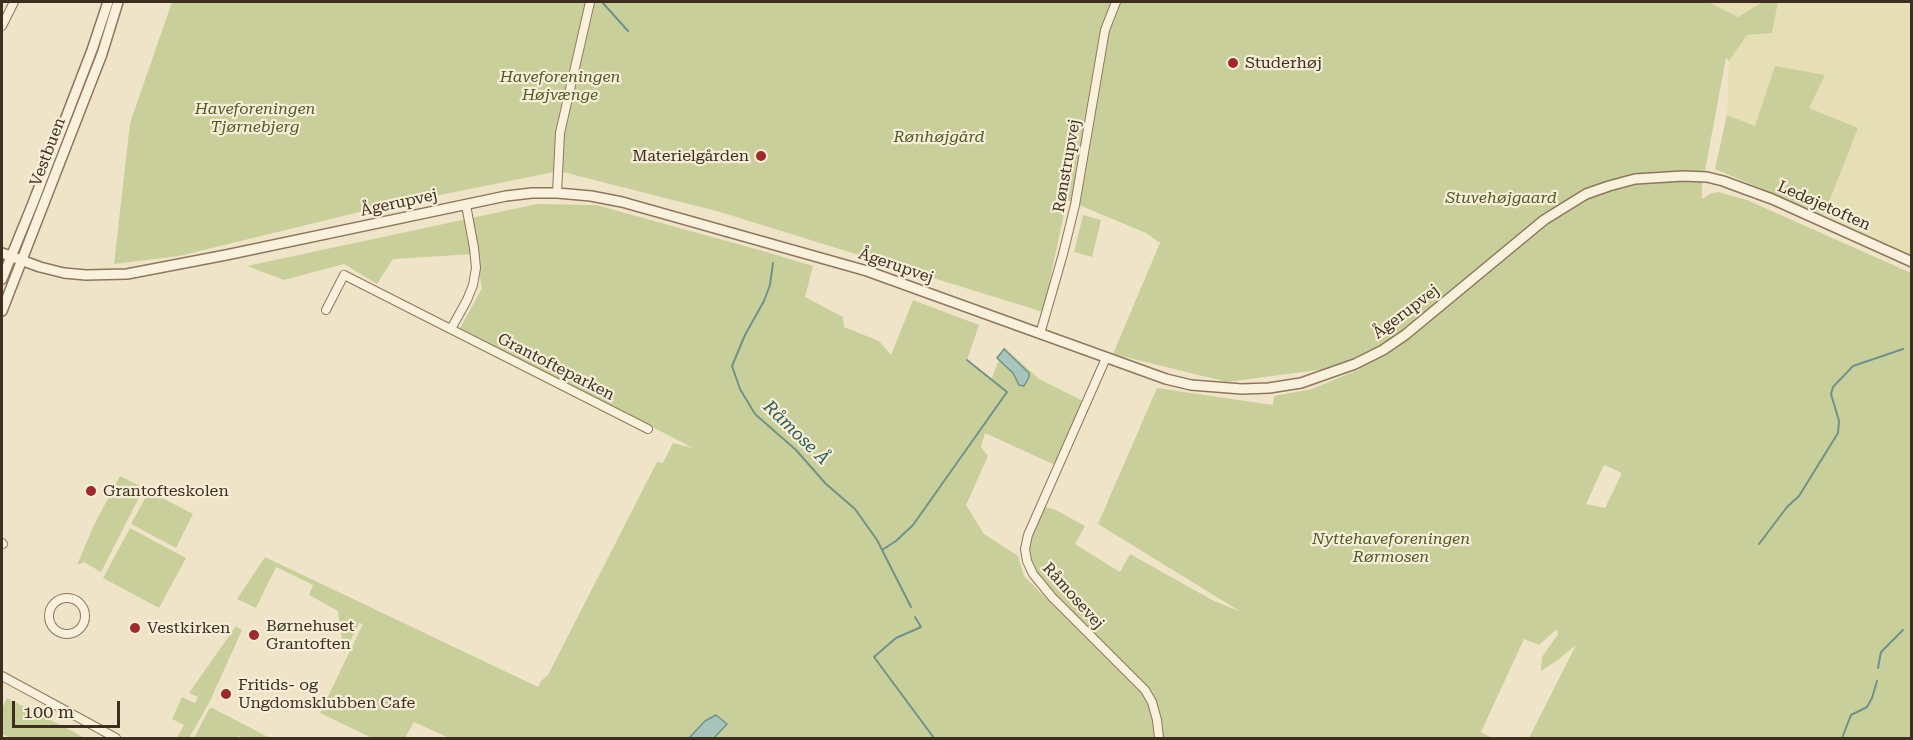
<!DOCTYPE html>
<html>
<head>
<meta charset="utf-8">
<style>
	body { margin:0 }
	#map { position:relative; width:1913px; height:740px; overflow:hidden; background:#f0e4c8; font-family:"Roboto Serif",serif }
	canvas { display:block }
	.frame { position:absolute; inset:0; border:3px solid #3d2e20; pointer-events:none }
	.scale { position:absolute; left:12px; top:701px; width:108px; height:27px; box-sizing:border-box; border:3px solid #3d2e20; border-top:0; padding-left:8px; font-size:18px; line-height:21px; white-space:nowrap; color:#3d2e20; -webkit-text-stroke:4px #f7eed8; paint-order:stroke }
</style>
</head>
<body>
<div id="map">
<canvas width="1913" height="740"></canvas>
<div class="frame"></div>
<div class="scale">100 m</div>
</div>
<script>
const ctx = document.querySelector('canvas').getContext('2d');
ctx.lineJoin = 'round';
function fill(path, color) { ctx.fillStyle = color; ctx.fill(path, 'evenodd'); }
const poly = rows => new Path2D(rows.map(r => 'M' + r).join(''));
function strokePath(path, color, width, dash) { ctx.strokeStyle = color; ctx.lineWidth = width; ctx.lineCap = dash ? 'butt' : 'round'; ctx.setLineDash(dash || []); ctx.stroke(path); }
function write(font, color, halo, rows, align = 'center') {
  ctx.font = font + ' "Roboto Serif",serif'; ctx.lineWidth = 4.5; ctx.setLineDash([]); ctx.textBaseline = 'middle'; ctx.strokeStyle = halo; ctx.fillStyle = color; for (const [text, x, y, turn = 0] of rows) {
    ctx.save(); ctx.translate(x, y); ctx.rotate((+turn || 0) * Math.PI / 180); ctx.textAlign = isNaN(turn) ? turn : align; if (halo) ctx.strokeText(text, 0, 0); ctx.fillText(text, 0, 0); ctx.restore();
  }
}
fill(poly([
	[1708,2,1763,2,1738,17],
	[1778,2,1911,2,1911,256,1824,215,1858,128,1808,108,1824,76,1755,126,1727,115,1729,61,1747,35,1772,33]
]), '#e6deb5');
fill(poly([
	[172,2,1708,2,1738,17,1763,2,1778,2,1772,33,1747,35,1729,61,1726,58,1702,186,1702,199,1712,193,1718,192,1747,200,1911,273,1911,738,1529,738,1576,645,1558,660,1541,671,1542,657,1558,634,1557,629,1539,645,1524,639,1481,732,1492,738,1160,738,1155,700,1149,690,1056,595,1036,572,1028,551,1031,535,1045,507,1054,509,1085,526,1075,544,1120,572,1130,554,1214,601,1241,612,1098,524,1157,388,1273,405,1274,396,1312,389,1360,369,1333,368,1227,382,1113,354,1160,243,1146,233,1067,200,1043,312,720,212,559,171,376,208,179,256,114,264,130,123],
	[1604,465,1622,473,1605,508,1586,504],
	[1775,66,1825,75,1809,108,1858,128,1824,215,1715,169,1727,115,1755,126],
	[537,204,596,205,763,251,813,266,805,297,843,317,844,327,879,341,891,355,913,300,979,325,967,360,991,380,1004,347,1039,379,1083,401,1055,465,985,433,981,447,988,456,966,505,984,534,1018,556,1024,576,1144,696,1148,704,1153,722,1154,738,449,738,414,722,405,738,372,738,320,713,363,624,359,623,344,654,338,611,309,595,313,585,276,567,256,608,237,599,265,557,538,687,541,681,548,675,657,462,663,463,673,443,693,448,460,328,482,288,475,254,393,259,377,284,344,264,284,280,247,266],
	[1083,215,1101,220,1092,257,1074,252],
	[120,476,144,488,101,572,84,562,77,565,94,525],
	[149,491,193,514,176,548,131,524],
	[130,528,186,558,159,608,103,578],
	[236,626,242,630,210,701,189,738,177,738,184,725,172,719,182,697,195,703,198,697,189,693],
	[7,698,74,732,84,738,11,738,2,734,2,709],
	[212,708,245,725,270,738,245,738,239,736,237,738,194,738,209,709]
]), '#c9cf9b');
const water = poly([
	[1004,349,1029,373,1029,377,1024,386,1019,385,1013,373,997,358,1004,349],
	[716,715,727,724,714,738,689,738,705,721,716,715]
]);
fill(water, '#a9c4bc');
strokePath(water, '#6f938a', 1.5);
strokePath(poly([
	[602,2,628,31],
	[773,263,770,285,764,301,745,335,732,366,740,389,755,414,796,450,826,484,855,509,877,540,911,607],
	[1759,544,1787,507,1799,496,1838,433,1839,421,1831,394,1833,387,1853,366,1903,349],
	[882,550,896,541,913,525,1007,392,967,360],
	[915,617,921,627,896,638,874,657,934,738],
	[1878,668,1881,652,1903,630],
	[1842,738,1851,715,1867,707,1872,698,1877,681]
]), '#6f938a', 2);
const minor = poly([
	[2,26,14,2],
	[557,193,560,133,590,2],
	[326,310,344,275,648,429],
	[451,329,467,300,473,285,476,268,474,248,466,205],
	[1040,334,1063,254,1075,205,1105,30,1116,2],
	[1106,358,1028,535,1025,549,1027,561,1033,574,1052,597,1145,690,1152,702,1157,720,1159,738],
	[2,543,3,544],
	'49 616a18 18 0 1 1 36 0a18 18 0 1 1-36 0Z',
	[2,676,116,738]
]);
const tertiary = poly([
	[2,253,40,267,64,273,86,275,127,274,226,255,506,196,532,193,557,193,591,196,622,202,867,271,1166,379,1191,385,1242,389,1269,388,1301,383,1355,364,1383,350,1405,335,1544,220,1586,194,1609,186,1635,179,1683,176,1707,177,1723,181,1772,199,1912,262],
	[2,279,33,203,92,50,108,2],
	[2,311,102,54,118,2]
]);
strokePath(minor, '#8d765c', 10);
strokePath(tertiary, '#8d765c', 12);
strokePath(minor, '#faf1dc', 8);
strokePath(tertiary, '#faf1dc', 9);
for (const [x, y, r, color] of [
	[1233,63,6,"#9e2a2b"],
	[761,156,6,"#9e2a2b"],
	[91,491,6,"#9e2a2b"],
	[135,628,6,"#9e2a2b"],
	[254,635,6,"#9e2a2b"],
	[226,694,6,"#9e2a2b"]
]) { const dot = new Path2D(); dot.arc(x, y, r, 0, 2 * Math.PI); ctx.fillStyle = color; ctx.fill(dot); strokePath(dot, '#f7eed8', 2); }
write('16px', '#3d2e20', '#f7eed8', [
	["Studerhøj",1245,63],
	["Materielgården",749,156,"right"],
	["Grantofteskolen",103,491],
	["Børnehuset",266,626],
	["Grantoften",266,644],
	["Vestkirken",147,628],
	["Fritids- og",238,685],
	["Ungdomsklubben Cafe",238,703]
], 'left');
write('italic 16px', '#4d5a26', '#f7eed8', [
	["Haveforeningen",560,77],
	["Højvænge",560,95],
	["Haveforeningen",255,109],
	["Tjørnebjerg",255,127],
	["Rønhøjgård",939,137],
	["Stuvehøjgaard",1501,198],
	["Nyttehaveforeningen",1391,539],
	["Rørmosen",1391,557]
]);
write('16px', '#3d2e20', '#f7eed8', [
	["Vestbuen",48,152,-69],
	["Rønstrupvej",1067,166,-80],
	["Ågerupvej",399,203,-12],
	["Ledøjetoften",1824,206,24],
	["Ågerupvej",896,266,19],
	["Ågerupvej",1406,312,-37],
	["Grantofteparken",556,367,27],
	["Råmosevej",1073,596,48]
]);
write('italic 18px', '#2f5d5a', '#f7eed8', [
	["Råmose Å",796,433,44]
]);
</script>
</body>
</html>
